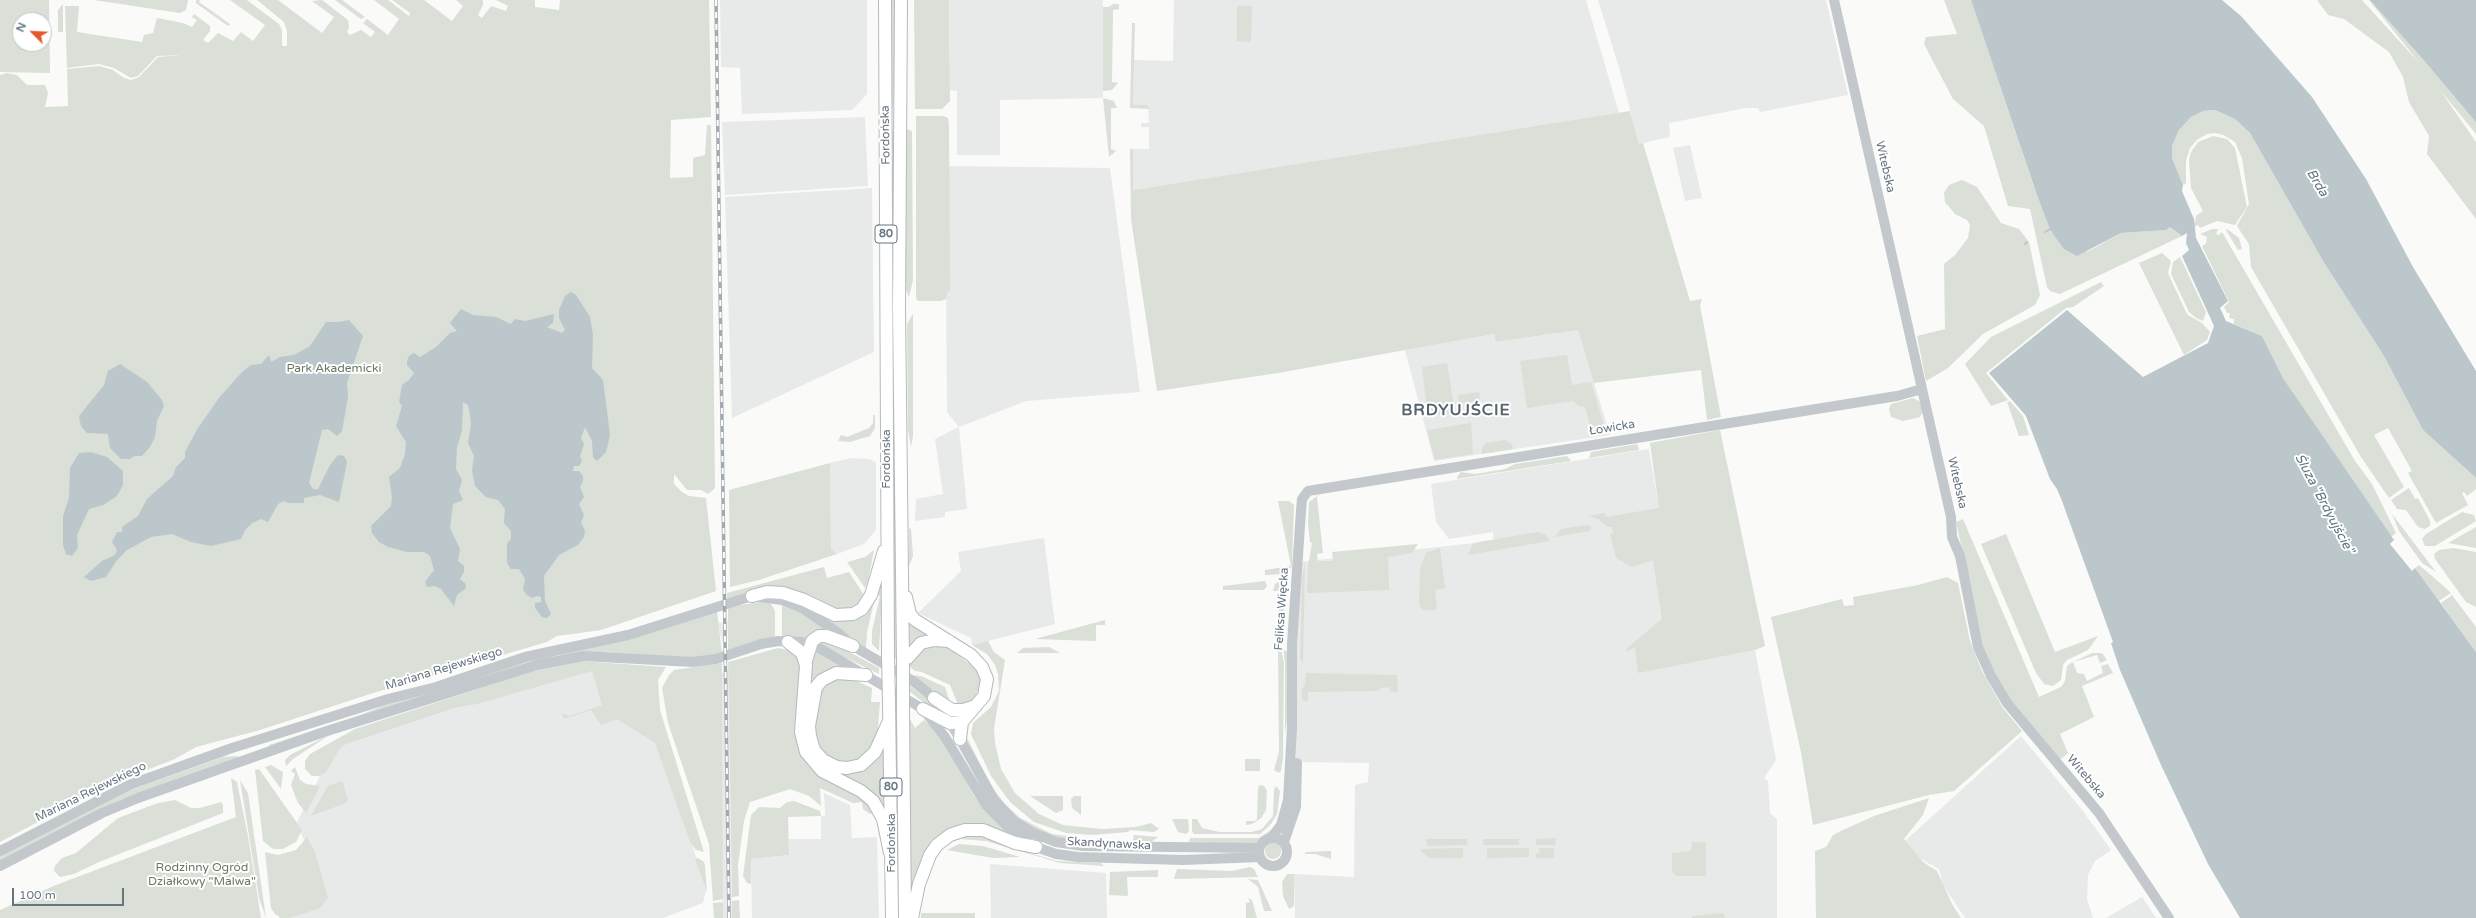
<!DOCTYPE html>
<html>
<head>
<meta charset="utf-8">
<style>
	body { margin:0 }
	#map { position:relative; width:2476px; height:918px; overflow:hidden; background:#fafaf8; font-family:"Varela Round",sans-serif }
	canvas { display:block }
	.north { position:absolute; left:12px; top:12px; width:40px; height:40px; box-sizing:border-box; background:#fff; border:1px solid #c1c8cd; border-radius:50%; rotate:294deg; font-size:11px; font-weight:700; line-height:16px; text-align:center; color:#657683 }
	.north::after { content:''; display:block; margin:auto; width:14px; height:18px; background:#e4572e; clip-path:polygon(50% 0,100% 100%,50% 72%,0 100%) }
	.scale { position:absolute; left:12px; top:888px; width:112px; height:18px; box-sizing:border-box; border:2px solid #657683; border-top:0; padding-left:5px; font-size:12px; line-height:14px; white-space:nowrap; color:#657683; -webkit-text-stroke:3px #fff; paint-order:stroke }
</style>
</head>
<body>
<div id="map">
<canvas width="2476" height="918"></canvas>
<div class="north">N</div>
<div class="scale">100 m</div>
</div>
<script>
const ctx = document.querySelector('canvas').getContext('2d');
ctx.lineJoin = 'round';
function fill(path, color) { ctx.fillStyle = color; ctx.fill(path, 'evenodd'); }
const poly = rows => new Path2D(rows.map(r => 'M' + r).join(''));
function strokePath(path, color, width, dash) { ctx.strokeStyle = color; ctx.lineWidth = width; ctx.lineCap = dash ? 'butt' : 'round'; ctx.setLineDash(dash || []); ctx.stroke(path); }
function write(font, color, halo, rows, align = 'center') {
  ctx.font = font + ' "Varela Round",sans-serif'; ctx.lineWidth = 4; ctx.setLineDash([]); ctx.textBaseline = 'middle'; ctx.strokeStyle = halo; ctx.fillStyle = color; for (const [text, x, y, turn = 0] of rows) {
    ctx.save(); ctx.translate(x, y); ctx.rotate((+turn || 0) * Math.PI / 180); ctx.textAlign = isNaN(turn) ? turn : align; if (halo) ctx.strokeText(text, 0, 0); ctx.fillText(text, 0, 0); ctx.restore();
  }
}
fill(poly([
	[720,0,867,0,867,94,852,110,742,114,740,68,721,67],
	[949,0,1103,0,1103,98,1000,100,1000,155,957,155,957,91,950,90],
	[1174,0,1586,0,1619,113,1133,190,1133,149,1149,149,1149,127,1141,127,1141,123,1149,123,1148,105,1133,105,1134,60,1173,61],
	[1598,0,1826,0,1848,95,1760,112,1758,108,1746,108,1669,123,1670,137,1639,144,1620,71],
	[865,117,868,186,725,195,722,122],
	[1690,145,1702,198,1685,201,1673,148],
	[945,166,1110,168,1140,392,1026,401,959,427,967,509,945,512,945,517,915,521,916,499,943,494,935,439,959,427,947,412],
	[872,188,874,352,732,418,725,197],
	[1578,330,1610,435,1434,461,1405,350,1494,334,1496,342],
	[1649,449,1659,508,1667,619,1638,672,1755,650,1776,760,1764,778,1768,781,1770,813,1777,819,1777,918,1295,918,1294,874,1354,877,1355,785,1368,782,1369,763,1296,762,1293,726,1299,562,1493,541,1493,532,1449,539,1436,522,1431,484],
	[851,458,868,459,876,462,876,530,864,544,837,554,831,549,830,463],
	[1044,538,1055,624,972,645,971,638,918,613,961,571,958,552],
	[728,622,727,640,722,642,718,623],
	[594,668,661,743,706,890,703,903,663,918,279,918,309,849,296,824,334,748,456,704],
	[728,671,732,918,723,918,722,673],
	[2021,736,2083,811,2111,850,2095,861,2088,875,2087,899,2093,918,1965,918,1943,885,1939,869,1908,852,1906,840],
	[824,793,850,805,852,838,877,837,879,918,752,918,751,859,789,855,789,839,821,839,821,816,825,816],
	[990,864,1106,873,1107,918,991,918],
	[2142,897,2156,918,2106,918]
]), '#e8e9e9');
fill(poly([
	[0,0,49,0,50,73,0,72],
	[20,20,44,20,44,44,20,44],
	[94,0,188,0,186,10,180,13],
	[196,0,200,0,199,2,230,24,228,26,196,3],
	[230,0,247,0,279,24,282,30,282,46,287,46,287,31,284,22,257,0,278,0,322,33,334,17,312,1,322,0,348,20,349,27,347,32,350,35,361,30,371,37,375,32,363,23,367,19,388,35,399,19,374,0,388,0,409,16,410,13,392,0,424,0,452,21,463,6,456,0,483,0,483,5,478,15,482,18,491,6,506,11,508,6,496,0,535,0,535,7,559,10,560,0,709,0,711,117,671,120,670,178,693,177,693,158,705,155,707,125,711,125,715,488,708,494,701,490,687,490,674,474,674,484,682,492,689,496,706,498,716,591,601,630,557,636,547,642,370,694,260,730,196,747,175,759,108,785,0,842,0,75,7,73,17,75,27,85,45,85,48,93,45,107,68,106,67,69,99,66,113,70,124,78,131,80,139,77,158,57,181,55,157,56,138,76,131,78,114,68,99,64,67,68,65,6,79,6,77,32,142,42,144,35,153,33,157,18,183,23,192,27,197,20,192,17,194,14,210,26,210,31,203,40,208,43,218,33,233,41,241,32,253,41,265,25],
	[335,0,342,0,365,17,361,19],
	[889,0,897,0,893,108,891,106],
	[914,0,949,0,950,101,942,109,915,109],
	[1944,0,1971,0,2036,192,2087,252,2121,233,2166,230,2170,227,2182,236,2060,294,2050,291,2047,287,2030,209,2008,206,1984,126,1953,99,1924,44,1926,37,1957,34],
	[2317,0,2362,0,2420,64,2369,0,2476,0,2476,134,2440,90,2476,142,2476,219,2427,154,2429,136,2409,102,2403,77,2389,52,2344,19,2328,15],
	[63,4,63,32,58,32,58,10],
	[1113,4,1119,4,1119,9,1113,10,1112,82,1118,83,1112,90,1103,91,1103,7,1109,7],
	[1237,6,1252,6,1251,42,1237,41],
	[1132,23,1135,23,1133,105,1148,105,1149,109,1130,108],
	[1103,98,1114,101,1117,108,1111,108,1111,149,1116,151,1109,157],
	[2215,110,2235,119,2250,133,2323,261,2384,356,2423,430,2476,478,2476,489,2467,496,2464,492,2462,493,2468,505,2436,523,2408,473,2412,471,2388,428,2374,435,2404,487,2389,498,2361,457,2251,267,2249,244,2237,226,2249,204,2242,158,2235,142,2223,135,2215,133,2207,134,2197,140,2190,148,2186,161,2186,183,2183,185,2172,158,2172,146,2179,130,2191,117,2203,111],
	[1630,111,1639,144,1643,143,1690,301,1702,299,1700,305,1721,417,1707,420,1701,370,1594,383,1578,330,1496,342,1494,334,1278,373,1157,391,1131,219,1130,149,1133,149,1133,190],
	[916,116,943,116,948,118,949,125,950,291,948,291,946,299,941,301,918,301,916,298],
	[906,129,912,131,913,280,909,297,905,288],
	[895,131,897,558,897,659,893,657,890,132],
	[2213,136,2227,139,2235,148,2247,207,2235,225,2217,221,2200,228,2198,225,2194,227,2196,216,2203,211,2191,188,2189,160,2191,152,2198,142],
	[1962,180,1977,187,2001,223,2019,229,2029,242,2040,295,2035,305,1983,334,1948,368,1926,381,1917,336,1945,329,1944,264,1955,255,1968,238,1970,225,1967,220,1955,214,1945,202,1944,193,1949,185],
	[2212,229,2218,229,2216,234,2219,235,2222,232,2355,461,2372,484,2396,533,2391,537,2283,378,2262,336,2234,324,2234,319,2229,318,2230,313,2227,313,2224,307,2229,302,2202,246,2206,244,2207,237,2200,234],
	[2227,229,2239,238,2242,249,2238,250,2226,230],
	[2162,253,2171,261,2168,273,2185,310,2188,315,2202,323,2210,332,2207,340,2184,355,2139,263],
	[2180,257,2206,312,2203,321,2196,318,2189,312,2171,274,2173,262],
	[2101,282,2104,286,2073,307,2066,308,1986,373,2008,400,1991,406,1965,364,1991,337],
	[913,314,913,436,911,447,908,430,907,324],
	[1567,355,1572,385,1591,382,1606,432,1593,435,1585,407,1579,406,1573,401,1527,408,1520,361],
	[1447,363,1455,413,1428,416,1422,367],
	[1479,392,1480,401,1459,404,1458,395],
	[1913,398,1922,403,1923,411,1920,417,1903,421,1891,417,1889,409,1891,404],
	[2010,401,2023,416,2029,435,2019,436,2007,402],
	[873,415,875,415,875,428,870,436,850,442,838,441,841,435,847,437,869,428,873,423],
	[1471,423,1473,454,1435,460,1427,430],
	[1720,430,1765,646,1755,650,1638,673,1635,647,1626,652,1627,648,1662,619,1653,560,1632,567,1616,558,1610,534,1613,533,1612,527,1608,527,1598,519,1589,516,1605,513,1606,517,1659,508,1650,443],
	[1505,440,1512,444,1513,449,1482,454,1482,448,1486,443],
	[1637,444,1639,450,1589,458,1591,452],
	[1567,456,1571,461,1457,479,1457,477,1461,472,1475,474,1505,469,1515,464],
	[830,463,831,549,837,554,759,580,730,587,729,490],
	[2409,488,2415,499,2418,498,2430,521,2430,526,2425,529,2418,527,2406,510,2397,509,2391,500],
	[1320,494,1317,497,1323,553,1317,554,1318,561,1333,561,1332,552,1418,544,1412,553,1388,557,1389,590,1307,593,1308,566,1312,543,1310,542,1308,523,1309,502],
	[1278,501,1289,501,1294,505,1292,566,1289,571,1283,574,1265,575,1265,570,1291,566],
	[2462,512,2474,515,2476,521,2435,546,2425,546,2422,539,2426,534],
	[2392,514,2436,572,2422,563,2399,531],
	[1963,519,2039,697,2061,687,2065,681,2067,666,2071,663,2092,653,2102,653,2107,660,2100,663,2097,655,2073,662,2077,673,2084,674,2087,681,2103,673,2101,666,2108,664,2113,673,2082,686,2094,717,2060,734,2068,753,2061,759,2057,757,2019,713,2002,688,1984,651,1956,522],
	[1587,525,1591,527,1590,531,1555,537,1561,529],
	[2476,527,2476,548,2448,543],
	[911,528,913,556,909,566,909,529],
	[1538,532,1546,535,1550,541,1468,555,1473,544,1479,542],
	[2006,534,2055,652,2098,636,2088,650,2067,660,2063,665,2061,680,2053,686,2044,684,2036,673,1981,544],
	[1440,548,1445,588,1435,590,1437,607,1435,610,1422,610,1419,605,1420,569,1426,553],
	[2453,548,2476,552,2476,607,2466,602,2435,559,2434,554,2439,550],
	[874,550,868,581,865,588,847,562,865,557],
	[1305,563,1303,663,1300,659,1302,578],
	[2419,565,2446,588,2451,593,2439,601,2415,568],
	[824,567,827,578,849,572,866,598,863,604,842,613,810,600,727,599,727,593],
	[883,571,879,651,872,644,872,631,880,596,875,594],
	[1947,577,1958,583,1970,641,1982,671,2003,708,2022,731,1954,791,1929,795,1813,825,1801,752,1771,617,1842,599,1844,606,1854,605,1853,597,1918,585],
	[1265,581,1267,586,1264,590,1223,590,1223,586],
	[1278,582,1283,583,1285,587,1282,636,1279,640,1275,638,1273,627,1279,627,1279,591,1273,591,1275,584],
	[2452,595,2476,627,2476,652,2441,603],
	[795,600,827,617,874,602,867,632,866,649],
	[766,601,771,604,775,611,775,636,728,651,728,607],
	[782,606,805,614,838,636,808,640,782,636],
	[717,611,722,654,691,658,603,652,560,655,537,661,270,748,269,745,363,714,385,705,523,662],
	[906,613,935,635,906,653],
	[1105,620,1105,625,1096,625,1096,641,1035,639],
	[827,640,879,668,879,674,815,643],
	[988,641,994,652,1005,660,994,729,995,743,1001,769,1015,793,1039,814,1063,825,1102,829,1136,827,1151,823,1159,829,1154,832,1130,830,1128,832,1092,835,1066,833,1034,822,1010,802,991,776,971,734,973,723,991,707,999,691,998,674,995,665,987,654,972,645],
	[943,644,975,668,981,680,976,696,971,703,959,707,950,685,922,672,915,671,910,667,910,662,925,645],
	[1049,647,1060,653,1017,653,1023,648],
	[778,648,793,651,800,659,803,757,818,774,858,796,876,812,870,814,863,809,862,802,853,803,820,788,821,806,809,796,790,789,750,802,744,821,738,865,739,896,732,897,728,662],
	[1278,648,1281,650,1284,663,1283,758,1281,771,1279,773,1274,770,1279,752],
	[1283,648,1288,653,1287,722,1285,733,1285,662],
	[813,649,849,669,837,668,824,672,816,679,808,697],
	[580,661,666,667,658,680,660,710,704,852,696,850,690,842,655,743,617,719,601,725,591,710,564,719,562,713,569,716,602,705,592,671,477,704,457,707,346,744,340,748,326,772,320,776,312,776,305,769,305,761,310,754,355,729,533,671],
	[722,663,723,899,713,901,709,844,668,723,662,688,669,675,674,670],
	[1306,673,1397,675,1398,692,1391,692,1389,687,1380,688,1379,691,1308,692,1308,701,1305,701,1302,699,1302,689,1305,685],
	[911,675,921,676,945,687,951,705],
	[835,678,850,678,872,688,871,702,880,702,877,739,870,754,850,764,829,759,819,748,813,727,822,688],
	[910,686,925,697,939,711,940,715,910,692],
	[893,702,897,705,901,918,896,918],
	[910,719,915,728,924,720,932,727,948,749,973,794,984,810,1016,840,1000,833,943,836,910,915],
	[964,732,992,787,1005,804,1020,818,1052,834,1096,840,1086,842,1057,838,1042,833,1019,819,996,796,965,738],
	[331,734,293,759,286,766,285,760,290,755],
	[884,743,887,818,824,766,841,772],
	[236,756,241,757,120,800,0,861,0,856,122,793,223,757],
	[1245,759,1260,759,1260,771,1245,771],
	[271,765,283,772,281,789,265,767],
	[295,767,300,780,306,784,320,786,306,813,298,803,291,785,295,774,291,771],
	[259,769,302,830,296,842,283,849,273,849,263,841,255,770],
	[231,778,237,782,248,836,261,918,0,918,0,910,56,885,236,817],
	[240,780,248,793,266,918,259,898],
	[342,781,348,799,346,803,311,816,328,786],
	[1260,785,1264,786,1267,790,1266,810,1261,818,1252,824,1246,825,1246,821,1255,821,1257,819,1258,788],
	[1276,786,1280,791,1277,814,1271,824,1260,834,1194,834,1192,831,1192,819,1197,819,1202,828,1219,832,1252,832,1262,829,1273,816,1274,790],
	[1030,796,1063,796,1063,810,1056,813],
	[1074,796,1081,796,1081,815,1072,808,1071,799],
	[1929,798,1923,815,1904,839,1923,862,1937,871,1952,904,1961,918,1816,918,1815,851,1826,847,1833,835,1843,830,1874,816],
	[175,800,191,808,200,808,221,802,223,805,223,813,99,862,74,874,60,877,54,871,55,866,62,858,76,853,118,818,158,803],
	[794,801,820,811,821,816,788,817,789,855,751,859,751,884,747,883,743,876,751,815,759,807,780,808,787,802],
	[1172,819,1188,819,1189,831,1186,834,1178,832],
	[1274,828,1273,833,1253,845,1189,842,1190,838,1259,838],
	[966,833,997,838,1033,854,1057,861,1101,863,1104,866,1060,863,986,841,960,839,939,847],
	[1134,835,1158,837,1151,842,1133,840],
	[307,837,315,852,328,898,320,908,290,918,281,918,275,914,271,908,265,852,278,855,296,850],
	[1556,838,1555,845,1536,845,1536,839],
	[1426,839,1467,839,1467,845,1427,846],
	[1483,839,1519,839,1519,845,1483,845],
	[1692,842,1706,842,1706,876,1676,876,1672,871,1672,853,1691,851],
	'1265 851a8 8 0 1 1 16 0a8 8 0 1 1-16 0Z',
	[959,844,983,846,1020,857,993,858,947,850],
	[1463,848,1463,858,1429,858,1424,854,1420,849],
	[1487,848,1529,848,1529,857,1487,858],
	[1539,848,1554,848,1554,858,1536,858,1536,853,1539,853],
	[1331,851,1331,859,1315,854,1304,854,1306,852],
	[698,858,704,862,705,866,707,892,695,859],
	[1250,867,1254,869,1258,877,1174,879,1177,869,1232,871],
	[1158,870,1158,877,1127,877,1128,896,1109,895,1110,872],
	[1287,874,1294,874,1294,904,1293,907,1289,909,1283,896,1282,882],
	[1248,879,1258,880,1272,911,1264,911,1258,887],
	[1248,898,1252,900,1257,918,1246,918,1246,903,1250,902],
	[739,900,740,918,732,918,732,901],
	[723,902,723,918,714,918,713,903],
	[921,913,975,913,975,918,921,918],
	[1724,913,1725,918,1692,918,1692,916]
]), '#dadfd7');
fill(poly([
	[1971,0,2222,0,2241,16,2312,97,2366,179,2413,267,2476,371,2476,478,2423,430,2384,356,2323,261,2250,133,2235,119,2215,110,2203,111,2191,117,2179,130,2172,146,2172,158,2183,185,2182,191,2194,219,2196,238,2228,301,2220,308,2226,321,2262,336,2283,378,2394,540,2390,544,2412,571,2415,568,2476,652,2476,918,2240,918,2208,864,2161,765,2120,670,2111,643,2113,642,2062,501,2057,489,2050,479,2026,416,1989,373,2067,310,2143,377,2208,343,2214,326,2182,256,2189,250,2186,243,2187,233,2182,236,2170,227,2166,230,2121,233,2077,256,2064,249,2056,238,2050,229,2036,192],
	[2370,0,2476,0,2476,122,2423,59],
	[571,292,576,295,590,317,593,335,592,368,603,380,610,435,606,452,597,461,593,457,592,441,585,427,581,438,584,444,580,456,582,461,579,466,574,466,573,471,579,471,583,476,583,481,580,487,584,497,579,504,584,515,581,522,585,531,584,537,578,545,559,555,544,576,545,601,551,614,547,618,542,617,535,608,535,603,541,602,541,597,537,596,532,598,527,595,523,590,525,579,519,569,511,569,507,563,507,544,511,539,511,531,504,523,505,509,498,500,486,497,475,486,472,470,474,456,468,443,471,424,470,415,468,405,463,402,462,430,457,448,456,469,462,480,459,491,463,500,453,504,450,528,460,549,458,561,464,566,464,572,460,579,465,583,466,588,457,595,454,606,441,589,435,586,427,587,425,582,434,570,430,556,424,552,407,552,388,547,379,542,372,533,371,526,391,506,392,498,389,477,400,468,405,454,406,442,396,426,402,406,399,402,402,385,409,380,414,373,407,365,407,361,409,356,414,353,420,357,436,347,450,333,457,331,450,323,461,309,473,315,496,317,511,324,515,319,525,321,554,314,553,323,547,327,562,333,565,330,559,318,559,310,565,296],
	[349,320,363,336,347,383,348,397,342,431,337,436,328,429,322,430,309,483,313,489,318,489,330,465,338,455,344,456,347,462,339,502,320,495,304,498,304,503,289,503,283,501,278,504,268,522,261,519,252,523,245,530,241,539,211,546,191,542,172,534,151,537,127,550,117,560,106,577,91,581,84,577,102,561,115,555,117,550,112,542,117,532,122,532,122,527,138,516,147,499,173,476,176,467,185,458,185,452,198,428,219,398,242,372,251,365,261,364,269,355,271,362,280,357,294,355,310,346,326,322,339,322],
	[120,364,147,382,162,400,164,406,157,421,155,437,150,447,142,456,134,456,130,459,121,459,110,448,108,434,87,433,81,426,79,416,104,385,108,371],
	[91,452,107,457,123,471,123,485,117,496,103,505,89,509,77,535,78,548,72,556,66,554,63,545,63,516,69,498,70,468,79,453]
]), '#bbc7cb');
strokePath(poly([
	[2045,232,2050,229],
	[2025,244,2027,242]
]), '#bbc7cb', 2);
const primary = poly([
	[885,0,888,655],
	[901,0,899,307,903,663],
	[752,596,767,592,783,593,804,600,835,615,853,614,862,609,871,595,884,551],
	[906,597,910,614,915,620,971,655,982,667,987,679,984,696,962,722,950,723,923,709],
	[788,642,802,653,806,665,801,732,806,752,822,771,861,791,873,801,883,819,890,853],
	[806,661,812,641,819,636,826,636,853,646],
	[903,663,921,643,934,640,949,641],
	[866,675,836,673,822,680,816,687,809,726,810,736,814,750,823,760,837,767,847,768,861,765,875,752,889,721],
	[934,698,952,710,963,710,976,706],
	[889,702,892,918],
	[903,712,905,918],
	[960,739,962,722],
	[912,918,919,884,930,855,937,845,950,835,965,830,983,830,1015,843,1036,847]
]);
strokePath(primary, '#b5babe', 14);
strokePath(poly([
	[1834,0,1951,517,1952,537,1960,556,1978,647,1991,676,2007,703,2099,813,2169,918],
	[1272,837,1281,825,1288,800,1292,727,1292,644,1301,511,1302,499,1308,491,1897,396,1922,389],
	'1259 852a14 14 0 1 1 28 0a14 14 0 1 1-28 0Z',
	[1284,842,1296,807,1297,763],
	[0,851,129,785,232,748,388,699,436,687,525,657,628,635,752,596,782,600,802,608,837,632,853,646,913,681,928,693,942,709,960,739,994,800,1014,821,1033,833,1056,842,1083,846,1259,848],
	[0,866,102,813,138,798,324,732,537,665,583,656,693,662,716,659,761,644,778,641,802,642,819,648,923,709,945,737,986,805,1010,829,1036,847,1056,854,1078,857,1183,860,1260,857]
]), '#c3c8cc', 10);
strokePath(primary, '#fff', 12);
const rail = poly([
	[716,0,729,918]
]);
strokePath(rail, '#a2aab0', 3.5);
strokePath(rail, '#fff', 2, [6]);
const primaryBridge = poly([
	[888,655,889,702],
	[903,663,903,712]
]);
strokePath(primaryBridge, '#b5babe', 14, []);
strokePath(primaryBridge, '#fff', 12);
for (const [x, y, w] of [
	[886,234,22],
	[891,787,22]
]) { const box = new Path2D(); box.roundRect(x - w / 2, y - 9, w, 18, 3); ctx.fillStyle = '#fff'; ctx.fill(box); strokePath(box, '#657683', 1); }
write('bold 11px', '#657683', null, [
	["80",886,234],
	["80",891,787]
]);
write('12px', '#657683', '#fff', [
	["Fordońska",886,135,-91],
	["Witebska",1885,167,77],
	["Łowicka",1612,428,-9],
	["Fordońska",887,459,-90],
	["Witebska",1957,483,77],
	["Feliksa Więcka",1282,609,-86],
	["Mariana Rejewskiego",444,669,-17],
	["Witebska",2086,777,50],
	["Mariana Rejewskiego",91,792,-26],
	["Fordońska",892,843,-90],
	["Skandynawska",1109,844,3]
]);
write('12px', '#687a64', '#fff', [
	["Park Akademicki",334,369],
	["Rodzinny Ogród",202,868],
	["Działkowy \"Malwa\"",202,882]
]);
write('italic 13px', '#60757c', '#fff', [
	["Brda",2317,183,59],
	["Śluza \"Brdyujście\"",2324,504,62]
]);
ctx.letterSpacing = '1px';
write('bold 16px', '#57646e', '#fff', [
	["BRDYUJŚCIE",1456,411]
]);
ctx.letterSpacing = '0px';
</script>
</body>
</html>
